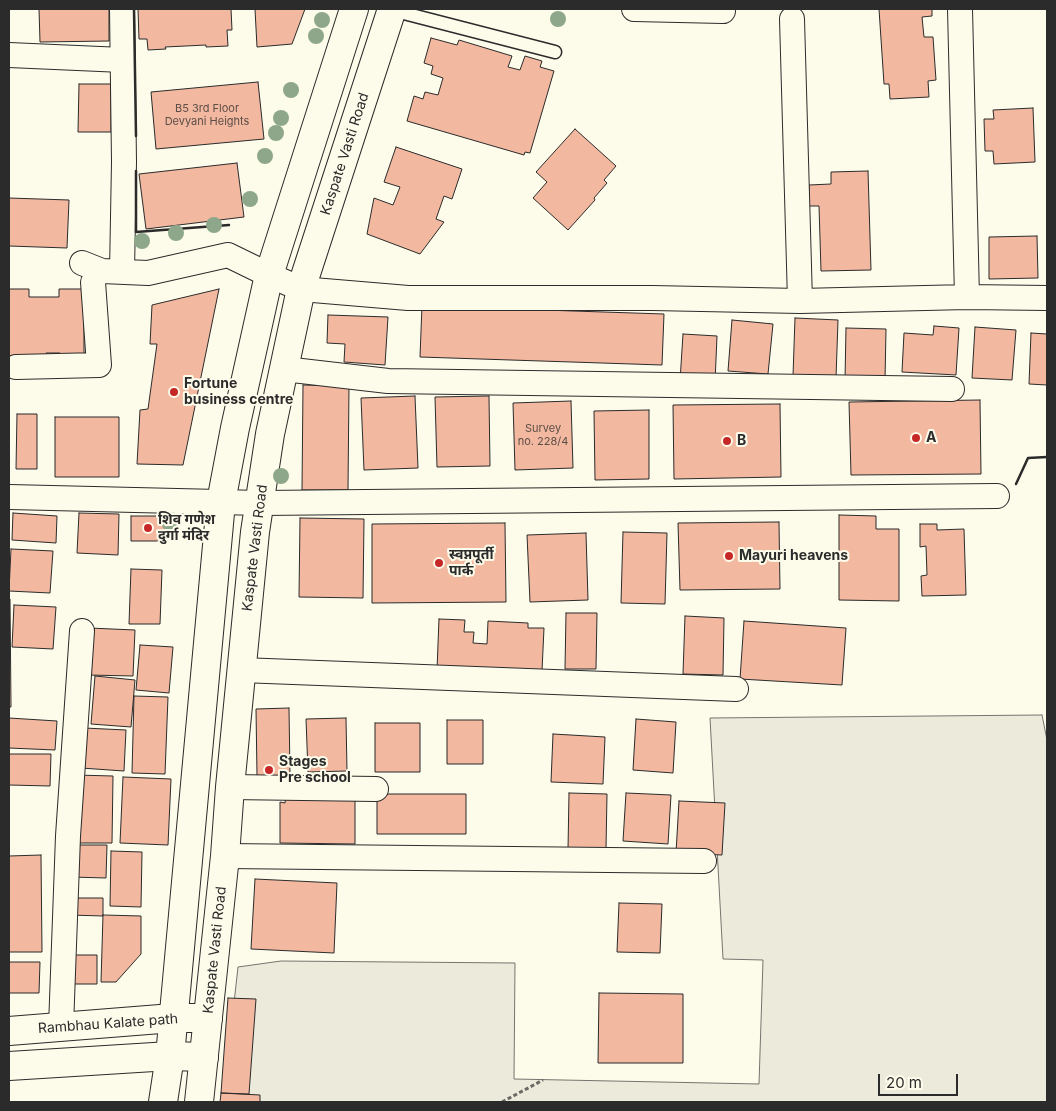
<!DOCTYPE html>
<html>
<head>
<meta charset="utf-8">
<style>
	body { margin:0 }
	#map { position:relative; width:1056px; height:1111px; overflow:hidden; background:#fdfbea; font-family:Inter,sans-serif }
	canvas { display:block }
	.frame { position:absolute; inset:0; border:10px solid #2b2b2b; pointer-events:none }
	.scale { position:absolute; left:878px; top:1074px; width:80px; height:22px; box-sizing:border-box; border:2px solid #2b2b2b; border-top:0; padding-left:6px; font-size:15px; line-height:18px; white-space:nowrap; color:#2b2b2b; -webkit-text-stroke:4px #fdfbea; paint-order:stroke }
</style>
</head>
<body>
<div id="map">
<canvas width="1056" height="1111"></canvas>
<div class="frame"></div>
<div class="scale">20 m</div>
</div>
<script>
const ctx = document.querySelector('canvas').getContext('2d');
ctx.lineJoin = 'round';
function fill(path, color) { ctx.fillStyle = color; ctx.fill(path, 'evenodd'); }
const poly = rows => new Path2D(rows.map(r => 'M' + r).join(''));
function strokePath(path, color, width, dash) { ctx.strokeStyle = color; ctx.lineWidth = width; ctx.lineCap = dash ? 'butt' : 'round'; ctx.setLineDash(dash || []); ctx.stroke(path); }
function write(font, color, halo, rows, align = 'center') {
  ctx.font = font + ' Inter,"Noto Sans Devanagari",sans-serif'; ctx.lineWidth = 4; ctx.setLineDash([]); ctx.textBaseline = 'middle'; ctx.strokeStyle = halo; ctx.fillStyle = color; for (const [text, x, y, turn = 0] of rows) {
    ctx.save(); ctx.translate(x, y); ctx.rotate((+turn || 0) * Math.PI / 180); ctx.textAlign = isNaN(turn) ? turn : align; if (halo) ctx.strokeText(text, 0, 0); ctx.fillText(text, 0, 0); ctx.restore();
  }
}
const green = poly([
	[1042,715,1047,740,1047,1102,223,1102,238,967,281,961,515,963,514,1079,759,1084,763,960,723,959,710,718,1042,715]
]);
fill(green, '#ecebdb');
strokePath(green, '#74746e', 1);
const building = poly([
	[39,9,109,9,109,41,40,42,39,9],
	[138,9,231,9,232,30,227,30,228,46,206,47,206,45,165,47,166,49,148,50,147,39,139,39,138,9],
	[255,9,305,9,292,44,257,47,255,9],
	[879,9,932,9,932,16,922,17,924,37,933,37,936,80,928,81,929,97,890,99,889,84,884,84,879,9],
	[431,38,457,45,459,40,512,56,508,67,520,70,525,56,542,61,540,67,554,71,530,153,525,152,524,155,407,121,414,96,423,99,425,92,438,95,443,78,431,74,433,66,424,63,431,38],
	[258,82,264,139,156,149,151,92,258,82],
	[79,84,111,84,111,132,78,132,79,84],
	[1033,108,1035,162,994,164,993,151,985,151,984,119,994,119,993,110,1033,108],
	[575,129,616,166,604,180,607,183,594,198,595,200,568,230,533,198,547,182,536,172,575,129],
	[396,147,462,169,452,199,444,196,436,219,444,222,420,254,367,234,374,198,393,205,400,187,384,182,396,147],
	[237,163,244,217,146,229,139,174,237,163],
	[868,171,871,270,821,271,819,206,809,206,809,185,831,184,831,172,868,171],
	[9,198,69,200,67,248,9,246,9,198],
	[1037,236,1038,278,989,279,989,237,1037,236],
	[9,289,29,289,29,297,59,297,59,289,84,289,84,358,60,358,60,353,46,353,47,359,9,359,9,289],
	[219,289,183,465,137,464,140,410,148,409,157,344,150,344,152,305,219,289],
	[422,306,664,314,662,365,420,357,422,306],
	[328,315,388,317,385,365,344,362,345,344,327,343,328,315],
	[795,318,838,320,836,378,793,376,795,318],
	[732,320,773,324,768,374,728,371,732,320],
	[934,326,959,328,956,375,902,372,904,333,933,335,934,326],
	[975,327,1016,330,1012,380,972,378,975,327],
	[846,328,886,329,885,381,845,380,846,328],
	[1031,333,1047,334,1047,385,1029,384,1031,333],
	[683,334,717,336,715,383,680,381,683,334],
	[303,385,349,386,348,490,302,490,303,385],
	[415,396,418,468,364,470,361,398,415,396],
	[489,396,490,466,437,467,435,397,489,396],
	[980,400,981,474,851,475,849,402,980,400],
	[571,401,573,468,515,470,513,403,571,401],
	[780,404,781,477,674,479,673,405,780,404],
	[649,410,649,479,595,480,594,411,649,410],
	[17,414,37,414,37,469,16,469,17,414],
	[55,417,119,417,119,477,55,477,55,417],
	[13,513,57,516,56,543,12,540,13,513],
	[79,513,119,514,118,555,77,553,79,513],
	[839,515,876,516,876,529,899,529,899,601,839,600,839,515],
	[131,516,166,516,166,541,131,541,131,516],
	[300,518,364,519,363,598,299,597,300,518],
	[779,522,780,589,680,590,678,523,779,522],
	[505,523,506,602,372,603,372,524,505,523],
	[920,524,937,524,937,530,964,529,966,595,922,596,921,576,927,575,926,546,920,547,920,524],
	[623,532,667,533,665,604,621,603,623,532],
	[586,533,588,600,530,602,527,535,586,533],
	[11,549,53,551,50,593,9,591,11,549],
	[131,569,162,570,160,624,129,624,131,569],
	[9,599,10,599,11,707,9,707,9,599],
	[14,605,56,607,53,649,12,647,14,605],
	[566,613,597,613,596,669,565,669,566,613],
	[685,616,724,618,723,675,683,674,685,616],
	[439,619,465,620,464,632,474,632,473,643,487,644,488,621,528,623,528,628,544,628,542,671,437,670,439,619],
	[744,621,846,628,842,685,740,679,744,621],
	[89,628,135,630,133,676,88,675,89,628],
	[140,645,173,647,169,693,136,690,140,645],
	[95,676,135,680,131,727,91,724,95,676],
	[134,696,168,697,165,774,132,773,134,696],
	[289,708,290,775,257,776,256,709,289,708],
	[9,718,57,721,55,750,9,748,9,718],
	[346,718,347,771,308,772,306,719,346,718],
	[636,719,676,722,673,773,633,770,636,719],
	[447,720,483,720,483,764,447,764,447,720],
	[375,723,420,723,420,772,375,772,375,723],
	[84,728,126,730,124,771,81,768,84,728],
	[553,734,605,737,603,784,551,782,553,734],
	[9,754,51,754,50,786,9,785,9,754],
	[75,775,113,776,112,843,74,843,75,775],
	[123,777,171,779,168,845,120,843,123,777],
	[286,791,355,792,355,844,280,843,280,802,285,803,286,791],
	[569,793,607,794,606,849,568,849,569,793],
	[626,793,671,795,668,844,623,841,626,793],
	[377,794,466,794,466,834,377,834,377,794],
	[679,801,725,803,722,855,676,853,679,801],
	[72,845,107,845,106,878,71,877,72,845],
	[111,851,142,852,141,907,110,906,111,851],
	[41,855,42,952,9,952,9,856,41,855],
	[255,879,337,883,334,953,251,949,255,879],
	[69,898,103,898,103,916,69,915,69,898],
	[619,903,662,904,660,953,617,952,619,903],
	[103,915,141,916,141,954,116,982,101,982,103,915],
	[57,955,97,955,97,984,57,984,57,955],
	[9,962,40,962,39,993,9,993,9,962],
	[599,993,683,994,683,1063,598,1063,599,993],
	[228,998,256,999,249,1094,221,1093,228,998],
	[221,1093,260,1095,260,1102,220,1102,221,1093]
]);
fill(building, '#f2b8a0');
strokePath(building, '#2b2b2b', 1);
const service = poly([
	[392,10,555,52]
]);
const minor = poly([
	[122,9,124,162,122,272],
	[634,9,723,11],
	[960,9,967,297],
	[792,19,800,301],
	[9,55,123,60],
	[82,263,102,271,148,273,228,255,269,275,301,289,408,298,652,298,800,301,967,297,1047,298],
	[16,367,99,365,93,282],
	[284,369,388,381,952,389],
	[9,497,261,503,997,496],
	[241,670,736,689],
	[230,787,376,789],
	[225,856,704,861],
	[61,1027,68,836,82,631]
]);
const secondary = poly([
	[9,1031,173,1018,208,1018],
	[9,1066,170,1056,204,1057]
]);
const primary = poly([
	[163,1102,170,1056,221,502,235,428,269,275,354,9],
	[199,1102,225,856,230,787,255,532,270,434,301,289,392,9]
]);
strokePath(service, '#2b2b2b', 15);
strokePath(minor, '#2b2b2b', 26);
strokePath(secondary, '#2b2b2b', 30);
strokePath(primary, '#2b2b2b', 30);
strokePath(poly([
	[502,1102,543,1080]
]), '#6a6964', 3, [4, 2.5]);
strokePath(service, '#fdfbea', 12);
strokePath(minor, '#fdfbea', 24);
strokePath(secondary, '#fdfbea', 28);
strokePath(primary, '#fdfbea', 28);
strokePath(poly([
	[134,9,136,136],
	[136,171,136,232,229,225],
	[1016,484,1028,458,1047,457]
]), '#2b2b2b', 2.5);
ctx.fillStyle = '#8ea78a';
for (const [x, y] of [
	[558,19],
	[322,20],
	[316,36],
	[291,90],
	[281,118],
	[276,133],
	[265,156],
	[250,199],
	[214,225],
	[176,233],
	[142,241],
	[281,476],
	[170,524]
]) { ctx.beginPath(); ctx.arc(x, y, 8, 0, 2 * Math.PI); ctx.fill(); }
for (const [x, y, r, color] of [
	[174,392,5,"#c62828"],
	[916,438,5,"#c62828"],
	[727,441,5,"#c62828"],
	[148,528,5,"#c62828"],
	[729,556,5,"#c62828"],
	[439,563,5,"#c62828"],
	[269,770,5,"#c62828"]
]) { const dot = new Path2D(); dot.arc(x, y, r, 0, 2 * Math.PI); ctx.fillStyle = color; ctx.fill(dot); strokePath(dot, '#fdfbea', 2); }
write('11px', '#5d4e48', null, [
	["B5 3rd Floor",207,109],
	["Devyani Heights",207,122],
	["Survey",543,429],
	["no. 228/4",543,442]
]);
write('14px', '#2b2b2b', '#fdfbea', [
	["Kaspate Vasti Road",345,154,-72],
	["Kaspate Vasti Road",255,548,-83],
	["Kaspate Vasti Road",215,950,-84],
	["Rambhau Kalate path",108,1024,-4]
]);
write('bold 14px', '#2b2b2b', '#fdfbea', [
	["Fortune",184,384],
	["business centre",184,400],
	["A",926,438],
	["B",737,441],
	["शिव गणेश",158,520],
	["दुर्गा मंदिर",158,536],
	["स्वप्नपूर्ती",449,555],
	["पार्क",449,571],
	["Mayuri heavens",739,556],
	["Stages",279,762],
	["Pre school",279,778]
], 'left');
</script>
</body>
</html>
